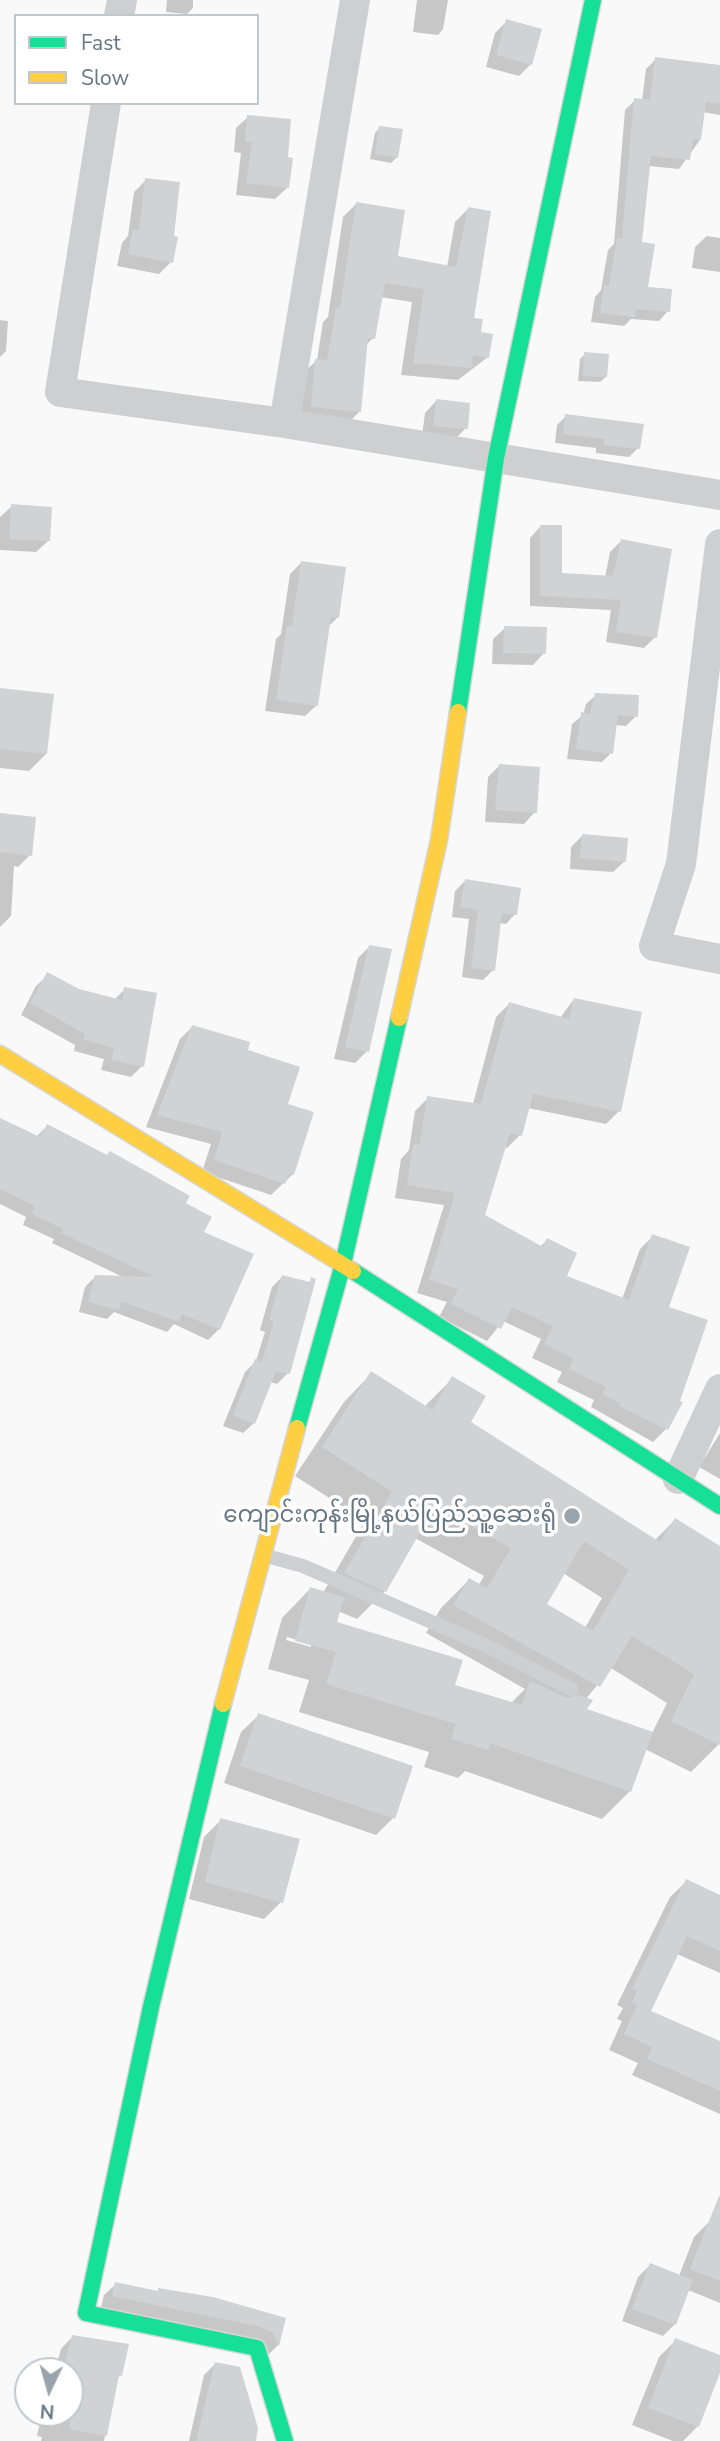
<!DOCTYPE html>
<html>
<head>
<meta charset="utf-8">
<style>
	body { margin:0 }
	#map { position:relative; width:720px; height:2441px; overflow:hidden; background:#f9f9f9; font-family:"Nunito Sans",sans-serif }
	canvas { display:block }
	.legend { position:absolute; left:14px; top:14px; width:245px; height:91px; box-sizing:border-box; background:#fff; border:2px solid #c1c8cd; margin:0; padding:9px 12px; list-style:none; font-size:21px; color:#657683 }
	.legend li { display:flex; align-items:center; gap:14px; height:35px }
	.legend b { width:35px; border:2px solid #c1c8cd }
	.north { position:absolute; left:14px; top:2357px; width:70px; height:70px; box-sizing:border-box; background:#fff; border:2px solid #c1c8cd; border-radius:50%; rotate:185deg; font-size:19px; font-weight:700; line-height:28px; text-align:center; color:#657683 }
	.north::after { content:''; display:block; margin:auto; width:24px; height:32px; background:#99a4ac; clip-path:polygon(50% 0,100% 100%,50% 72%,0 100%) }
</style>
</head>
<body>
<div id="map">
<canvas width="720" height="2441"></canvas>
<ul class="legend">
<li><b style="height:9px;background:#16e098"></b>Fast</li>
<li><b style="height:9px;background:#ffcf43"></b>Slow</li>
</ul>
<div class="north">N</div>
</div>
<script>
const ctx = document.querySelector('canvas').getContext('2d');
ctx.lineJoin = 'round';
function fill(path, color) { ctx.fillStyle = color; ctx.fill(path, 'evenodd'); }
const poly = rows => new Path2D(rows.map(r => 'M' + r).join(''));
function strokePath(path, color, width, dash) { ctx.strokeStyle = color; ctx.lineWidth = width; ctx.lineCap = dash ? 'butt' : 'round'; ctx.setLineDash(dash || []); ctx.stroke(path); }
function write(font, color, halo, rows, align = 'center') {
  ctx.font = font + ' "Nunito Sans","Noto Sans Myanmar",sans-serif'; ctx.lineWidth = 7; ctx.setLineDash([]); ctx.textBaseline = 'middle'; ctx.strokeStyle = halo; ctx.fillStyle = color; for (const [text, x, y, turn = 0] of rows) {
    ctx.save(); ctx.translate(x, y); ctx.rotate((+turn || 0) * Math.PI / 180); ctx.textAlign = isNaN(turn) ? turn : align; if (halo) ctx.strokeText(text, 0, 0); ctx.fillText(text, 0, 0); ctx.restore();
  }
}
fill(poly([
	[167,0,193,0,193,8,187,14,166,12],
	[417,0,448,0,443,29,438,35,413,32],
	[507,21,531,64,519,76,486,67,495,33],
	[656,59,720,81,720,115,703,112,700,140,679,169,649,166,640,243,646,289,668,311,659,321,631,319,624,326,591,322,595,297,601,290,608,250,614,244,625,110,635,100,642,101,646,69],
	[248,117,286,159,287,188,275,199,236,195,241,153,234,152,236,128],
	[380,127,397,157,391,163,370,159,375,133],
	[146,180,171,262,159,274,117,266,122,243,128,236,134,192],
	[356,204,396,258,447,267,455,222,468,209,472,319,488,357,458,380,401,375,412,302,380,297,373,338,366,345,360,411,347,424,299,419,303,373,317,360,323,322,328,317,343,217],
	[707,236,720,238,720,272,692,268,695,247],
	[0,320,8,321,6,351,0,357],
	[585,354,606,377,600,382,578,381,580,359],
	[436,401,466,428,454,440,422,437,425,413],
	[566,416,638,448,629,457,596,453,596,448,555,443,557,425],
	[12,506,48,541,36,552,0,550,0,517],
	[540,527,560,575,605,578,610,552,621,541,655,637,644,648,606,642,611,610,530,606,530,538],
	[301,563,338,617,328,627,317,705,305,716,265,711,276,639,281,634,290,574],
	[505,628,544,653,533,665,492,664,493,639],
	[0,690,46,754,29,771,0,768],
	[596,695,636,716,626,726,615,725,611,753,602,762,567,759,572,724,583,715,586,704],
	[499,766,535,812,524,824,485,822,488,777],
	[0,815,30,855,18,867,14,866,11,916,0,927],
	[583,835,625,861,613,872,570,869,571,847],
	[465,881,515,914,506,924,499,923,493,970,483,980,462,977,469,919,452,917,455,891],
	[370,946,367,1051,355,1063,334,1059,358,958],
	[48,975,78,991,114,1000,125,989,142,1066,131,1077,101,1070,104,1059,74,1051,75,1045,21,1015,36,986],
	[574,999,619,1111,606,1124,528,1108,520,1135,507,1148,504,1147,483,1216,540,1247,547,1240,564,1277,622,1299,640,1249,653,1236,666,1308,666,1429,653,1442,591,1407,594,1400,557,1382,562,1372,532,1358,541,1339,503,1321,487,1341,439,1317,447,1302,417,1293,444,1205,395,1198,401,1159,409,1150,415,1111,428,1098,473,1104,496,1017,509,1004,560,1018],
	[192,1027,246,1051,285,1105,293,1174,271,1195,202,1172,211,1144,146,1127,180,1039],
	[0,1123,36,1137,47,1126,184,1204,202,1233,219,1329,208,1340,174,1324,167,1332,114,1312,107,1319,79,1312,85,1287,95,1277,125,1278,52,1243,54,1239,23,1225,26,1217,0,1204],
	[282,1277,308,1283,312,1279,288,1373,277,1384,270,1382,254,1423,243,1433,223,1426,245,1372,256,1361,265,1332,260,1330,272,1287],
	[372,1373,424,1407,453,1378,469,1422,654,1541,675,1520,720,1548,720,1743,691,1772,645,1749,630,1791,602,1819,465,1771,458,1778,424,1767,429,1752,299,1712,309,1680,268,1669,282,1618,310,1589,323,1593,365,1521,295,1476,344,1402],
	[415,1538,484,1576,478,1586,469,1580,441,1608,426,1633,525,1689,510,1704,453,1686,335,1623,338,1611,357,1619,385,1591],
	[563,1573,602,1598,585,1628,545,1604],
	[287,1637,311,1644,311,1647,286,1640],
	[611,1668,667,1703,652,1733,585,1710,586,1699],
	[720,1433,720,1479,699,1467],
	[259,1715,393,1818,376,1835,224,1783,241,1732],
	[221,1820,281,1902,264,1919,189,1899,204,1837],
	[687,1881,720,1896,720,1973,677,1954,649,2012,720,2043,720,2114,632,2075,638,2063,609,2050,622,2021,617,2019,623,2008,617,2005,670,1897],
	[710,2221,720,2225,720,2303,688,2290,675,2324,663,2336,622,2321,638,2277,650,2265,679,2276,694,2237],
	[116,2284,156,2293,159,2290,284,2319,278,2345,267,2356,101,2307,104,2295],
	[72,2337,121,2375,116,2379,104,2441,41,2441,42,2437,37,2436,42,2413,70,2413,70,2371,55,2371,61,2349],
	[676,2340,720,2357,720,2368,697,2427,683,2441,673,2441,632,2425,659,2357],
	[215,2364,254,2441,189,2441,204,2375]
]), '#0003');
fill(poly([
	[506,19,542,29,532,65,496,55],
	[655,57,720,65,720,104,706,102,701,140,693,139,690,160,651,156,642,242,655,244,648,287,672,289,670,312,636,309,635,317,600,313,604,285,609,286,617,238,622,239,634,98,650,100],
	[247,115,291,119,288,157,293,158,289,188,246,183,252,142,245,141],
	[379,126,403,129,398,158,375,154],
	[145,178,180,182,174,236,178,237,173,263,128,254,133,229,139,230],
	[356,202,405,210,398,256,456,267,468,207,491,211,474,318,483,319,481,332,493,334,489,358,473,355,472,368,413,363,424,289,385,283,375,339,368,338,361,412,311,407,315,359,327,360,336,307,340,308],
	[584,352,609,354,607,377,583,376],
	[436,399,470,403,468,429,433,426],
	[565,414,644,424,640,449,604,445,604,439,563,434],
	[11,504,52,507,50,541,9,539],
	[540,525,562,525,562,573,613,576,621,539,672,549,657,638,616,632,621,600,540,596],
	[301,561,346,567,339,618,331,617,318,706,276,700,287,626,292,626],
	[504,626,547,627,546,654,503,653],
	[0,688,54,694,47,754,0,749],
	[595,693,639,695,638,717,618,715,613,754,576,749,581,712,590,714],
	[499,764,540,767,537,813,495,810],
	[0,813,36,817,32,856,0,852],
	[582,834,628,838,626,862,580,858],
	[465,879,521,888,517,915,502,913,495,971,471,968,478,910,460,907],
	[369,945,392,949,369,1052,345,1047],
	[47,972,79,989,122,1000,124,987,157,993,144,1067,111,1060,114,1048,84,1040,85,1034,30,1003],
	[574,998,642,1012,621,1112,533,1094,522,1136,510,1133,485,1215,543,1247,547,1238,577,1253,567,1276,629,1300,652,1234,690,1247,669,1307,708,1320,680,1401,683,1402,668,1430,619,1406,620,1403,602,1394,606,1387,569,1369,574,1359,544,1344,553,1326,512,1307,501,1329,451,1304,458,1289,429,1280,455,1193,407,1185,413,1144,420,1145,427,1096,481,1104,509,1002,569,1019],
	[192,1025,250,1042,248,1050,300,1067,288,1104,314,1112,294,1175,290,1173,285,1184,214,1160,222,1132,157,1115],
	[0,1118,40,1137,47,1124,107,1155,110,1151,190,1196,186,1203,212,1217,204,1232,254,1254,220,1330,182,1314,179,1322,121,1301,119,1310,88,1302,95,1275,155,1277,61,1233,63,1229,32,1214,35,1206,0,1189],
	[282,1275,310,1282,311,1277,316,1279,290,1374,276,1371,255,1424,233,1415,255,1359,262,1362,274,1321,269,1320],
	[371,1371,432,1410,452,1376,486,1396,471,1422,660,1542,675,1518,720,1546,720,1745,671,1721,694,1674,632,1636,600,1687,453,1605,469,1578,487,1588,511,1548,435,1506,386,1592,344,1573,392,1492,322,1447],
	[584,1541,629,1570,593,1631,547,1604],
	[310,1587,344,1597,337,1622,463,1660,455,1685,522,1705,530,1681,567,1698,578,1695,593,1700,587,1709,653,1732,631,1792,490,1743,488,1750,451,1739,456,1724,326,1684,336,1652,295,1641],
	[258,1713,413,1766,395,1819,240,1766],
	[220,1818,300,1839,283,1903,205,1882],
	[686,1879,720,1895,720,1951,687,1936,651,2011,720,2041,720,2091,647,2059,652,2047,624,2034,637,2005,632,2002,637,1991,632,1989],
	[719,2196,720,2196,720,2281,690,2269],
	[650,2263,693,2280,676,2325,632,2309],
	[115,2282,158,2291,158,2288,213,2297,286,2318,279,2346,272,2332,261,2327,112,2296],
	[72,2335,129,2344,122,2376,119,2375,107,2436,70,2429,70,2364,65,2363],
	[675,2338,720,2355,720,2373,699,2427,648,2408],
	[215,2362,240,2367,258,2428,256,2441,196,2441]
]), '#d0d2d3');
const fast = poly([
	[458,712,496,458,593,0],
	[353,1271,720,1506],
	[297,1428,343,1264,399,1018],
	[223,1704,151,2007,86,2313,257,2348,285,2441]
]);
const slow = poly([
	[399,1018,439,840,458,712],
	[0,1054,353,1271],
	[223,1704,297,1428]
]);
strokePath(fast, '#d5d6d7', 19);
strokePath(slow, '#d5d6d7', 19);
strokePath(poly([
	[263,1555,303,1566,487,1646,571,1689]
]), '#cecfd0', 14);
strokePath(poly([
	[119,16,122,0],
	[106,103,60,392,284,423,720,495],
	[284,423,355,0],
	[720,544,681,864,654,946,720,959],
	[678,1479,720,1389]
]), '#cecfd0', 30);
strokePath(fast, '#16e098', 16);
strokePath(slow, '#ffcf43', 16);
for (const [x, y, r, color] of [
	[572,1516,9,"#99a4ac"]
]) { const dot = new Path2D(); dot.arc(x, y, r, 0, 2 * Math.PI); ctx.fillStyle = color; ctx.fill(dot); strokePath(dot, '#fff', 2.5); }
write('23px', '#657683', '#fff', [
	["ကျောင်းကုန်းမြို့နယ်ပြည်သူ့ဆေးရုံ",556,1516]
], 'right');
</script>
</body>
</html>
